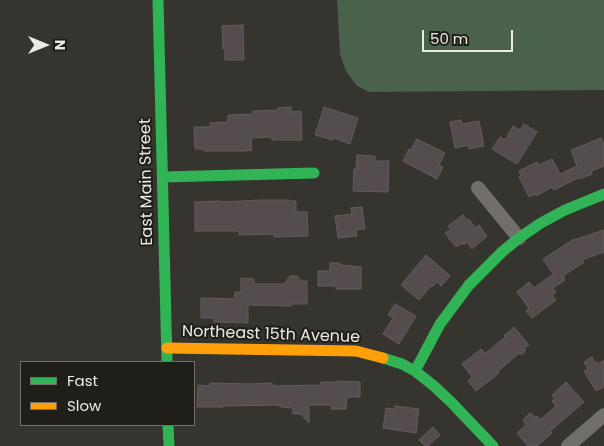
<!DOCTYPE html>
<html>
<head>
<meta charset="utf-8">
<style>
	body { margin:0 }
	#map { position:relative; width:604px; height:446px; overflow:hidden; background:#36342e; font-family:Poppins,sans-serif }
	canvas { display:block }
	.legend { position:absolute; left:20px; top:361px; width:175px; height:65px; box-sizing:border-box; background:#1f1e19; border:1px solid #71706a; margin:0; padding:6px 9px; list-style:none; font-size:15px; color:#ebeae3 }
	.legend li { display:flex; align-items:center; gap:10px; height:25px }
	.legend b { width:25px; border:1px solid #71706a }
	.north { position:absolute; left:20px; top:20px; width:50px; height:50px; -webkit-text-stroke:4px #1f1e19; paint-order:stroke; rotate:90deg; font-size:14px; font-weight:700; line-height:20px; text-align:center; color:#ebeae3 }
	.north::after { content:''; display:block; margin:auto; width:18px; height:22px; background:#ebeae3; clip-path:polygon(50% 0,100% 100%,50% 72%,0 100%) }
	.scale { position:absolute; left:422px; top:30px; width:91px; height:22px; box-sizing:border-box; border:2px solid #ebeae3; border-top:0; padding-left:6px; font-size:15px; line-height:18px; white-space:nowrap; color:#ebeae3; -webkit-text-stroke:4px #1f1e19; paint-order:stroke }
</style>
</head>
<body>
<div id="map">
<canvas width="604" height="446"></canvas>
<ul class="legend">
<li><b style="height:6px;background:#30b455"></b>Fast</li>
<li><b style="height:6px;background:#ff9f0a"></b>Slow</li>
</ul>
<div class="north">N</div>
<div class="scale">50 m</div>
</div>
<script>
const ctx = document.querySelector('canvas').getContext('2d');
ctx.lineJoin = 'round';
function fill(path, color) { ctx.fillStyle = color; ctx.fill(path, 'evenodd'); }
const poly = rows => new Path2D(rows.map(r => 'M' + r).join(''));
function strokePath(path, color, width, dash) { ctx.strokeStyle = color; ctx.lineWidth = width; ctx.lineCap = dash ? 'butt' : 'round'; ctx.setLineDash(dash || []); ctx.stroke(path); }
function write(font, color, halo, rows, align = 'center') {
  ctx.font = font + ' Poppins,sans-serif'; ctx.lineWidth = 4; ctx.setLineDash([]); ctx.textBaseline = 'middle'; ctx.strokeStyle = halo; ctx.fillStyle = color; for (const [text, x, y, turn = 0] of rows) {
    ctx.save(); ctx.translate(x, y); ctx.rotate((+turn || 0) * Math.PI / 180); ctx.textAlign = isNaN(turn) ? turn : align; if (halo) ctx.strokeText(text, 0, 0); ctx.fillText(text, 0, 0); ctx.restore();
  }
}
fill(poly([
	[337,0,604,0,604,90,369,92,356,85,346,71,340,55]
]), '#4a614b');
const building = poly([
	[243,25,244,60,225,60,225,49,223,49,222,26,243,25],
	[291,107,291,112,301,111,302,140,272,140,272,137,251,138,252,150,245,151,204,151,204,149,195,149,194,127,210,127,210,123,228,122,228,115,253,114,253,111,278,110,278,108,291,107],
	[324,107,358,118,350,144,334,138,333,140,315,135,324,107],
	[461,120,462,124,479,121,484,146,469,149,469,145,455,148,450,122,461,120],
	[524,124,537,132,517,164,492,149,500,137,505,140,513,126,520,130,524,124],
	[601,138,604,144,604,166,591,171,592,174,580,179,580,177,554,190,552,187,536,196,535,194,529,197,519,177,521,176,519,171,537,162,539,165,552,159,560,174,577,166,571,150,601,138],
	[417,139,445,153,439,165,443,167,437,179,403,161,409,149,411,150,417,139],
	[357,155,375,156,375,161,389,161,388,192,353,191,354,169,356,169,357,155],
	[261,200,289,200,289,201,296,201,296,212,307,212,308,236,274,237,274,234,239,235,239,231,195,231,195,202,222,201,222,202,261,200],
	[362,207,365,229,356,230,357,236,338,238,335,216,352,214,351,208,362,207],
	[463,215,467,220,469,219,475,228,479,225,487,236,472,249,467,242,464,245,463,243,456,247,445,233,451,229,448,226,463,215],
	[604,230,604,252,582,260,584,262,563,276,565,280,553,288,556,292,552,295,556,300,532,318,526,311,529,308,517,292,529,282,534,288,553,274,543,259,574,239,574,240,604,230],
	[426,255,450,276,441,286,437,282,433,286,431,286,419,300,401,285,426,255],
	[330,263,339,263,341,265,361,267,361,289,336,289,336,286,318,286,318,271,330,271,330,263],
	[290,276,297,276,301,281,307,281,307,304,291,304,291,306,248,305,248,323,214,322,214,318,201,318,201,298,234,299,235,292,241,292,241,278,254,279,254,284,284,284,290,276],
	[395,304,416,316,399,344,383,334,393,318,388,315,395,304],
	[514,327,529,345,525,348,525,352,522,354,518,354,498,371,499,373,476,391,468,381,472,377,462,364,481,349,485,353,487,352,505,337,504,336,514,327],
	[592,357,595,363,597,362,598,364,604,360,604,387,596,391,584,371,588,369,584,362,592,357],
	[338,381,360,382,360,397,347,397,346,409,331,409,331,405,309,405,309,423,301,414,293,414,293,408,280,407,280,405,223,406,223,407,197,407,198,385,210,386,210,383,250,384,272,383,272,386,321,385,321,382,338,382,338,381],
	[566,382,584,402,550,431,552,433,542,442,537,446,528,446,517,433,526,425,523,420,530,413,535,417,537,416,540,420,556,406,552,401,555,399,552,395,566,382],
	[395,406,419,409,416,433,383,428,386,408,395,409,395,406],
	[433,427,440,435,428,446,425,446,419,440,433,427]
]);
fill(building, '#554d4d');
strokePath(building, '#605d5b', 1);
strokePath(poly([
	[478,188,519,238],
	[568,446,604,415]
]), '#726e6a', 14);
strokePath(poly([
	[158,0,167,362],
	[163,177,314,173],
	[383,358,402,364,415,371,434,386,451,402,493,446],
	[415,371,440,324,469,285,503,251,519,238,541,223,565,210,604,194],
	[168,425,169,446]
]), '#30b455', 11);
strokePath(poly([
	[167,348,356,351,383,358]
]), '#ff9f0a', 11);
write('16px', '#ebeae3', '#1f1e19', [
	["East Main Street",147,182,-91],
	["Northeast 15th Avenue",271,335,2]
]);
</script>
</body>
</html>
